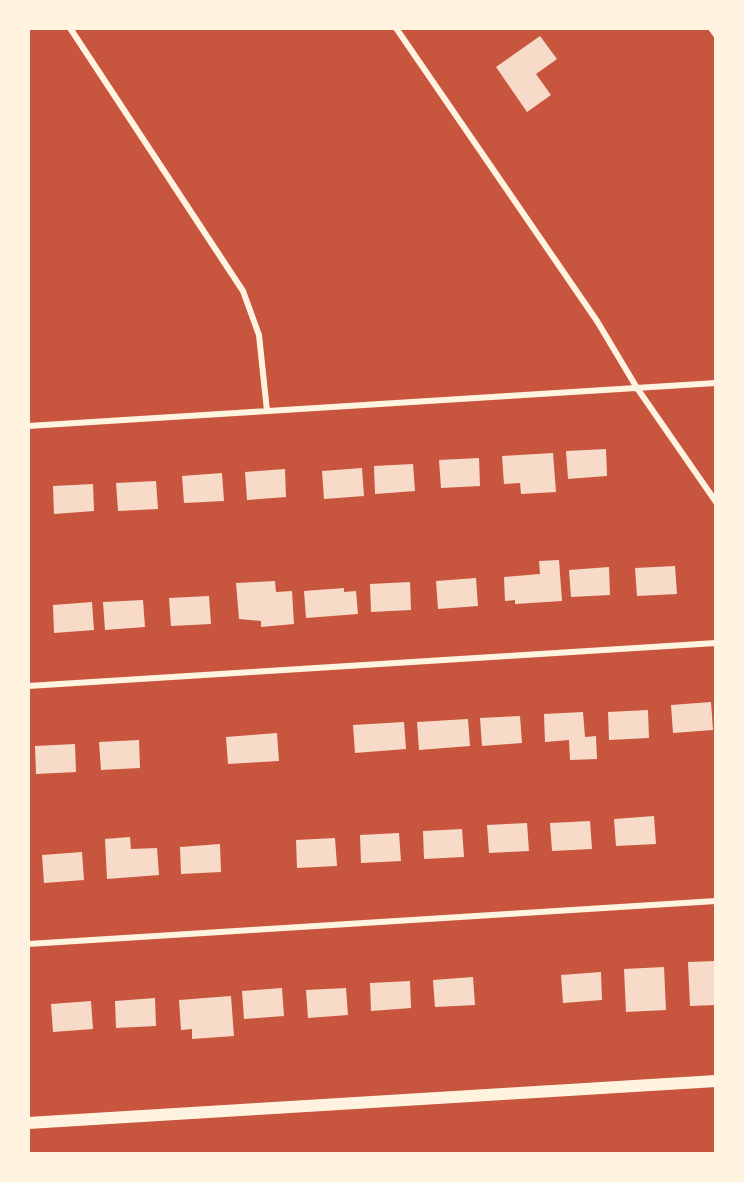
<!DOCTYPE html>
<html>
<head>
<meta charset="utf-8">
<style>
	body { margin:0 }
	#map { position:relative; width:744px; height:1182px; overflow:hidden; background:#c8553d; font-family:"Public Sans",sans-serif }
	canvas { display:block }
	.frame { position:absolute; inset:0; border:30px solid #fff3e0; pointer-events:none }
</style>
</head>
<body>
<div id="map">
<canvas width="744" height="1182"></canvas>
<div class="frame"></div>
</div>
<script>
const ctx = document.querySelector('canvas').getContext('2d');
ctx.lineJoin = 'round';
function fill(path, color) { ctx.fillStyle = color; ctx.fill(path, 'evenodd'); }
const poly = rows => new Path2D(rows.map(r => 'M' + r).join(''));
function strokePath(path, color, width, dash) { ctx.strokeStyle = color; ctx.lineWidth = width; ctx.lineCap = dash ? 'butt' : 'round'; ctx.setLineDash(dash || []); ctx.stroke(path); }
fill(poly([
	[540,36,557,59,536,74,551,95,527,112,496,67],
	[606,449,607,476,568,479,566,451],
	[553,453,556,492,521,494,520,483,504,484,502,456],
	[479,458,480,486,441,488,439,460],
	[413,464,415,491,375,494,374,466],
	[362,468,364,496,324,499,322,471],
	[285,469,286,497,247,500,245,472],
	[222,473,224,501,184,503,182,476],
	[156,481,158,509,118,511,116,483],
	[93,484,94,511,54,514,53,486],
	[559,560,562,601,515,604,515,600,505,601,504,577,540,574,539,561],
	[675,566,677,594,637,596,635,568],
	[609,567,610,595,571,597,569,570],
	[476,578,478,606,438,609,436,581],
	[275,581,276,592,292,591,294,624,261,627,261,621,239,619,236,583],
	[410,582,411,610,371,612,370,584],
	[344,588,344,592,356,591,358,614,306,618,304,591],
	[209,596,211,624,171,626,169,598],
	[143,600,145,627,105,630,103,602],
	[92,602,94,630,54,633,53,605],
	[711,702,713,730,673,733,671,705],
	[648,710,649,738,609,740,608,712],
	[583,712,585,737,596,736,597,759,570,760,569,740,545,742,544,714],
	[520,716,522,743,482,746,480,718],
	[468,719,470,746,419,750,417,722],
	[404,722,406,749,355,753,353,725],
	[277,733,279,761,228,764,226,737],
	[139,740,140,768,101,770,99,742],
	[75,744,76,772,36,774,35,746],
	[654,816,656,844,616,846,614,819],
	[590,821,592,849,552,851,550,823],
	[527,823,529,851,489,853,487,825],
	[462,829,464,857,424,859,423,831],
	[399,833,401,861,361,863,360,835],
	[130,837,131,849,157,848,159,875,107,879,105,839],
	[335,838,337,866,297,868,296,840],
	[220,844,221,872,181,874,180,847],
	[82,852,84,880,44,883,42,855],
	[716,961,716,1005,690,1006,688,962],
	[664,967,666,1010,626,1012,624,969],
	[601,972,602,1000,563,1003,561,975],
	[473,977,475,1005,435,1007,433,980],
	[410,981,411,1008,371,1011,370,983],
	[282,988,284,1016,244,1019,242,991],
	[346,988,348,1015,308,1018,306,990],
	[231,996,234,1036,192,1039,192,1029,181,1030,179,1000],
	[155,998,156,1026,116,1028,115,1001],
	[91,1001,93,1029,53,1032,51,1004]
]), '#f7dbc8');
strokePath(poly([
	[70,28,243,291,259,335,267,411],
	[396,28,597,321,637,388,716,502],
	[711,28,716,35],
	[28,426,716,383],
	[28,686,716,643],
	[28,944,716,901]
]), '#fff3e0', 6);
strokePath(poly([
	[28,1123,716,1081]
]), '#fff3e0', 12);
</script>
</body>
</html>
